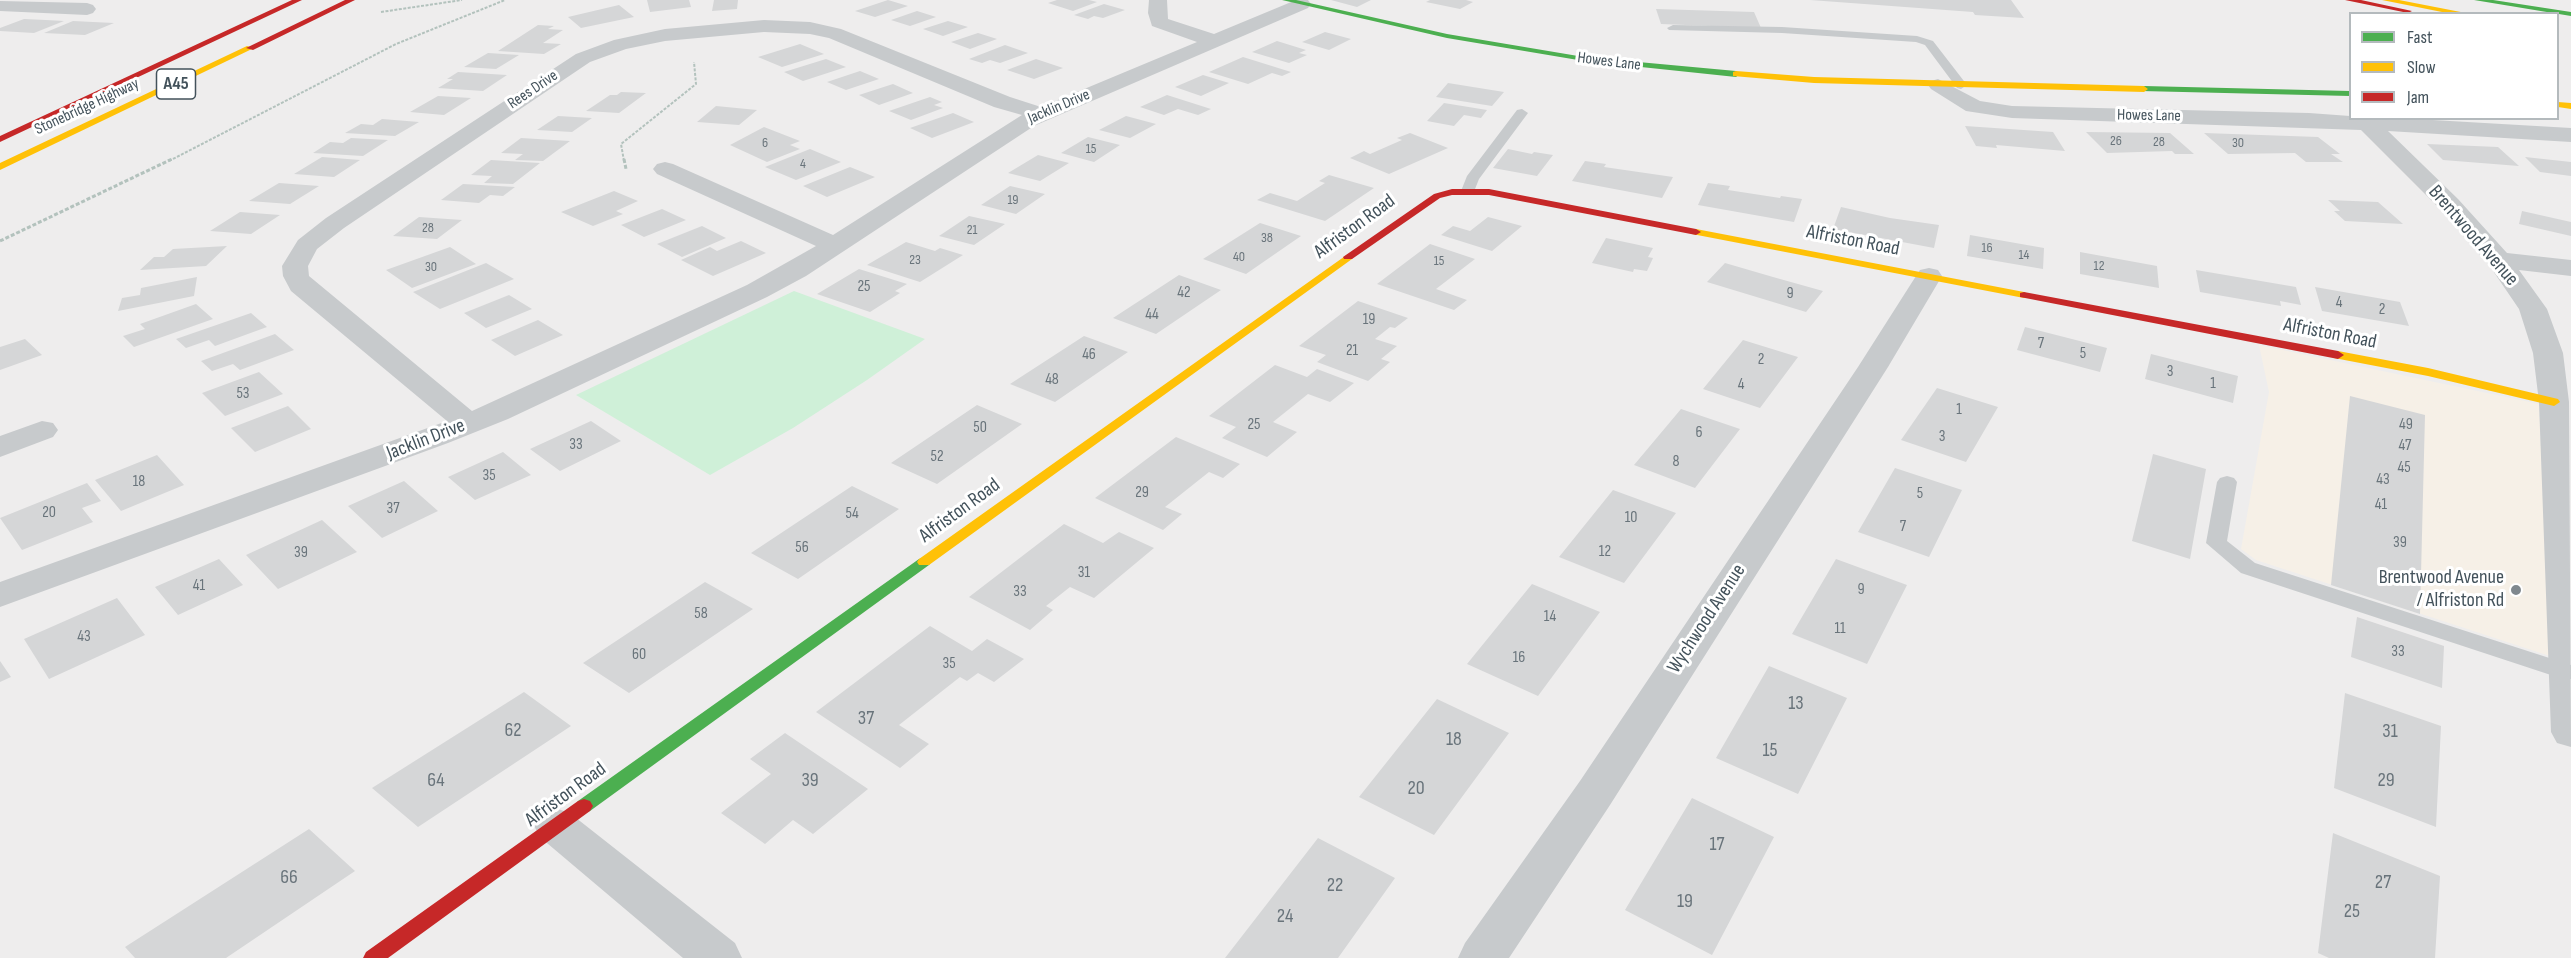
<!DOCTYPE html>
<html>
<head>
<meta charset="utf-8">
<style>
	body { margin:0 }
	#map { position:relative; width:2571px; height:958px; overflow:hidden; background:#eeeded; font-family:"Sofia Sans Condensed",sans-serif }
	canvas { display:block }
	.legend { position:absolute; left:2349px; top:12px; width:210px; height:108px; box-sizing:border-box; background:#fff; border:2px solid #b4babd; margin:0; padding:8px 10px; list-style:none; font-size:18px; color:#43525b }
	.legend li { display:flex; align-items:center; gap:12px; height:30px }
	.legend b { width:30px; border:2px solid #b4babd }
</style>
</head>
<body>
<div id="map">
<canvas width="2571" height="958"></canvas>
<ul class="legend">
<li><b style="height:8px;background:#4caf50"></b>Fast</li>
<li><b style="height:8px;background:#ffc107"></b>Slow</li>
<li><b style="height:8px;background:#c62828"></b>Jam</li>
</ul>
</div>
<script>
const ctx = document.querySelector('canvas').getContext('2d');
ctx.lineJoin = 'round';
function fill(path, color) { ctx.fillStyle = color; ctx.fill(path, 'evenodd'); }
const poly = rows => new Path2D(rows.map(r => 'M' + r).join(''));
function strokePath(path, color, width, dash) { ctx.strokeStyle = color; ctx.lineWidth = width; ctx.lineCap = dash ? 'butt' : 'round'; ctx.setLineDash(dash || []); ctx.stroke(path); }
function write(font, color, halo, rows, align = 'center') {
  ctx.font = font + ' "Sofia Sans Condensed",sans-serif'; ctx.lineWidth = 6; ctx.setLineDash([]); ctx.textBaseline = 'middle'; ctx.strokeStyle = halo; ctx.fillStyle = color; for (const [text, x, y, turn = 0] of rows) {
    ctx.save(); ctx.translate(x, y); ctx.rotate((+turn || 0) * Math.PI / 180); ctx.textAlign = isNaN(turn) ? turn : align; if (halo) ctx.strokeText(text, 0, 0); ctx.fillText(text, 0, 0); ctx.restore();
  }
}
fill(poly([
	[2259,345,2539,404,2550,656,2256,560,2241,549,2269,392]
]), '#f6f0e7');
fill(poly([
	[794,291,925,339,867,380,793,428,710,475,576,395]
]), '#cff0d8');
fill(poly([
	[647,0,689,0,691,7,650,12],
	[714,0,738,0,737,9,712,11],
	[888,0,908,6,875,17,855,11],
	[1057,0,1089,0,1097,2,1073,11,1048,3],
	[1331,0,1371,0,1357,7],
	[1430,0,1466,0,1473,2,1460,9,1426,2],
	[1810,0,2011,0,2024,18,1975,15,1973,12],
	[1104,4,1125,10,1103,18,1094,16,1088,19,1074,15],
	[619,5,634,17,581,28,568,17],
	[1656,9,1754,12,1761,28,1661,24],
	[917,11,936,17,910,26,891,20],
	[24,19,46,20,64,21,34,33,0,31,0,28],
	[73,21,93,22,114,23,85,35,44,33],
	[948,21,968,27,943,36,923,29],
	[538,25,554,26,548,29,563,30,543,43,561,44,544,54,498,51],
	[1325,32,1351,39,1329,50,1302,42],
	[978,33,997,39,970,49,951,42],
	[1277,41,1306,50,1299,53,1307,55,1289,63,1252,52],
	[800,44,824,54,782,67,758,57],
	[1005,45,1028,53,1000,63,990,60,982,63,969,59],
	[488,53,519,55,496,69,464,67],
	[1243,57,1291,72,1282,76,1272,73,1248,84,1209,72],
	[826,59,846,67,803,81,784,72],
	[1036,59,1063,68,1034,79,1007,70],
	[860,71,879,79,846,90,827,82],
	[458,72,507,75,483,91,438,88,453,79,447,79],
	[1203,75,1229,83,1201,96,1175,87],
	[1448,83,1504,92,1492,106,1436,97],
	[893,84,913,93,879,105,859,95],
	[621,92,646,93,619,113,586,111,610,95,617,95],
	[1167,95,1211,109,1198,115,1178,109,1164,115,1140,107],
	[438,96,471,98,444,115,410,112],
	[930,97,942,102,934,105,943,108,911,120,889,111],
	[1444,103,1487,110,1481,118,1464,115,1454,126,1427,121],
	[716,106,757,110,739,125,697,122],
	[953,113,974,122,932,138,910,128],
	[558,116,592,118,572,132,537,130],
	[1126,116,1156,124,1130,138,1099,130],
	[382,119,419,122,395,136,345,133,361,124,373,125],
	[1965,126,2053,132,2065,151,1996,145,1997,148,1976,146],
	[764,127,800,141,790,145,800,149,767,162,730,145],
	[2086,132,2170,133,2194,154,2175,154,2172,151,2107,153],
	[1410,133,1448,148,1389,174,1350,158,1364,151,1370,154,1402,140,1397,138],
	[2204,133,2318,137,2340,154,2331,154,2343,162,2306,162,2295,153,2228,154],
	[1088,137,1120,145,1094,162,1061,153],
	[351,138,388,140,363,156,313,153,330,142,343,143],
	[521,138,570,141,543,161,515,160,523,154,501,153],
	[2427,144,2498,147,2519,166,2443,160],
	[810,149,841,162,796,180,765,167],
	[1508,149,1532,154,1534,152,1553,155,1537,176,1493,168],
	[1038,155,1069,163,1040,181,1008,173],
	[322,157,360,160,334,177,294,174],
	[2525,157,2571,162,2571,176,2540,172],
	[491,160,540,163,513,184,484,183,492,176,471,175],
	[1585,161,1606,164,1604,167,1673,177,1662,198,1572,181],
	[850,167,875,177,827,197,803,186],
	[1329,175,1374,188,1325,221,1257,200,1270,193,1297,201,1325,183,1319,181],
	[279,183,319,186,290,204,249,201],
	[1708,183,1730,186,1728,190,1780,198,1781,196,1802,199,1794,222,1698,205],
	[463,184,515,187,503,196,490,195,479,203,441,200],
	[1010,186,1045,194,1016,214,981,205],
	[614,191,638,201,616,211,623,214,593,226,561,212],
	[2328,200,2378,202,2403,224,2345,221,2334,211,2340,211],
	[1841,207,1890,218,1939,225,1934,248,1833,229],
	[662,209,686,220,644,237,621,225],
	[2522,211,2571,222,2571,236,2519,224],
	[240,212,280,215,251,234,210,231],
	[969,216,1005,224,974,245,939,236],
	[419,217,462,220,437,239,393,236],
	[1488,217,1522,226,1492,251,1441,235,1453,226,1470,231],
	[1260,223,1301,236,1246,274,1203,259],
	[702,226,726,238,682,257,657,244],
	[1970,235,2044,248,2043,269,1967,256],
	[1606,238,1653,248,1648,257,1653,258,1647,271,1634,269,1633,272,1592,263],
	[741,241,766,253,713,276,681,260,710,247,717,251],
	[906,242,935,251,940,248,963,255,920,282,867,265],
	[1430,244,1475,259,1436,289,1467,300,1454,310,1377,284],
	[227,246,206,266,140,270,154,257,164,257,173,249],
	[450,247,476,264,412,288,386,270],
	[2080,252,2157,266,2159,288,2080,274],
	[486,263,514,279,440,309,413,292],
	[1725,263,1773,277,1823,291,1806,312,1707,282],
	[859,269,907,284,895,291,900,293,870,312,817,294],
	[2196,270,2296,287,2301,305,2280,301,2281,306,2200,292],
	[1179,275,1221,290,1156,334,1113,318],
	[197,277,194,296,118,311,122,298,140,295,141,288],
	[2315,287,2400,302,2409,326,2322,311],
	[509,295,532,309,486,328,464,313],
	[1358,301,1408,318,1395,328,1390,327,1375,339,1397,346,1381,359,1390,362,1368,381,1317,362,1326,355,1299,346],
	[196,304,213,319,134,347,123,336,145,329,140,324],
	[251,313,267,327,215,346,209,340,186,348,176,339],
	[538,320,563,335,515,356,491,340],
	[2025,327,2107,348,2100,372,2017,350],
	[275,334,294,350,240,370,233,364,212,371,201,361],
	[1084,336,1128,352,1055,402,1010,384],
	[25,339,42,355,0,370,0,347],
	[1743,340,1798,357,1760,408,1703,389],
	[2151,354,2238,376,2233,403,2145,379],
	[1275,365,1307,377,1317,369,1354,383,1330,402,1308,394,1273,422,1297,432,1267,457,1222,438,1236,427,1209,416],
	[259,372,283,394,225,416,202,393],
	[1937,388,1998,407,1966,462,1901,440],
	[2350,396,2425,415,2420,614,2331,585],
	[977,405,1022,424,937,484,891,463],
	[288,406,311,429,255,452,231,428],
	[1681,409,1740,429,1695,488,1634,465],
	[591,421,621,441,560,471,530,449],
	[1176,437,1240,464,1223,478,1209,472,1165,507,1182,514,1163,530,1095,498],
	[503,452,531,475,475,500,448,477],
	[2153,454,2206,469,2190,559,2132,541],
	[157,455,184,485,121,511,95,480],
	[1895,468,1962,490,1929,557,1858,532],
	[404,481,438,511,382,538,348,506],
	[87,483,101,501,82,508,93,522,22,550,0,518],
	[852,486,899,509,798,579,751,553],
	[1613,490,1676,513,1624,583,1559,557],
	[322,520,357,552,278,589,246,555],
	[1064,524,1103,543,1119,532,1154,548,1094,598,1070,587,1046,606,1053,610,1030,630,969,597],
	[219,559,243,585,178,615,155,587],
	[1836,559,1907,585,1867,664,1792,634],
	[705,582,753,609,629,693,583,663],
	[1532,584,1600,612,1538,696,1467,664],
	[117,598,145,635,49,679,24,639],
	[2357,617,2444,646,2442,688,2351,657],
	[930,626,972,651,987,639,1024,659,994,682,978,673,967,681,960,677,899,725,929,744,900,768,816,712],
	[0,661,11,677,0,682],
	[1769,666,1847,698,1798,794,1716,758],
	[524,692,571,726,418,827,372,788],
	[2345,693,2441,726,2436,827,2334,788],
	[1437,699,1509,733,1434,835,1359,797],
	[785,733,868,789,813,834,793,820,765,844,721,813,771,774,750,759],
	[1692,798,1774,837,1712,955,1625,910],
	[309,829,355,871,226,958,135,958,125,947],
	[2333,833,2440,876,2435,958,2329,958,2318,953],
	[1318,838,1395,878,1338,958,1225,958]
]), '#d5d6d7');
strokePath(poly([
	[381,12,462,0],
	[169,161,396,44,505,0],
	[624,161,621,144,696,84,694,62]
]), '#b3c2bd', 2, [3, 1.5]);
strokePath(poly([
	[624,159,626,169],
	[0,241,172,159]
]), '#b3c2bd', 3, [4, 2]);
fill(poly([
	[1673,25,1782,27,1917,36,1933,41,1967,85,1961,89,1957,88,1925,45,1916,42,1782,33,1669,30,1667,28,1673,25],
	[1522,109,1528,113,1479,179,1473,194,1463,194,1461,191,1467,176,1517,110,1522,109],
	[2227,476,2234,478,2237,482,2227,541,2255,563,2571,665,2571,679,2560,678,2241,573,2206,543,2217,482,2220,478,2227,476]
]), '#c7cacc');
fill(poly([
	[1149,0,1167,0,1168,19,1214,34,1296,0,1308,0,1311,4,1308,8,1034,126,806,276,767,297,508,419,448,443,0,607,0,582,447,421,291,291,283,276,282,266,298,240,326,218,576,54,614,40,665,29,764,20,810,22,841,29,1010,97,1041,107,1197,42,1152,26,1148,13,1149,0],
	[764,32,810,34,829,38,994,107,1022,115,833,235,673,164,665,162,657,164,653,169,657,174,816,246,747,285,472,411,309,276,308,266,317,249,344,228,590,62,626,49,665,41,764,32],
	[0,1,87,3,93,5,96,9,93,13,87,15,0,11,0,1],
	[1938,79,1980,101,2012,106,2309,113,2350,116,2350,118,2398,118,2571,128,2571,142,2388,131,2458,199,2507,253,2571,260,2571,276,2519,270,2547,309,2563,353,2569,402,2571,747,2557,743,2551,732,2539,402,2533,353,2519,309,2489,265,2440,209,2361,130,2012,118,1966,111,1931,89,1928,85,1931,81,1938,79],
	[1929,268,1938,270,1942,276,1888,367,1610,805,1509,958,1458,958,1465,943,1580,781,1858,367,1916,276,1920,270,1929,268],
	[42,421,53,423,58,430,53,437,0,457,0,436,42,421],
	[556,808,571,814,735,943,742,958,683,958,541,838,534,826,541,814,556,808]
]), '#c7cacc');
fill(poly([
	[1282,0,1296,0,1447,34,1584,57,1736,71,1740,74,1736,77,1584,61,1447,38,1282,0],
	[2474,0,2493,0,2571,12,2571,16,2474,0],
	[2144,86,2350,91,2350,96,2141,91,2141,87,2144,86],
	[924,557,929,559,931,562,929,565,590,811,584,813,578,811,575,806,578,801,919,559,924,557]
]), '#4caf50');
fill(poly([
	[2382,0,2399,0,2471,14,2452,14,2382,0],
	[247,46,254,48,0,170,0,163,247,46],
	[1736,71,1814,77,2144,86,2148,89,2144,92,1814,83,1733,76,1733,72,1736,71],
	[2558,102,2571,103,2571,109,2558,107,2558,102],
	[1696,229,2024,292,2030,295,2024,298,1692,234,1691,232,1696,229],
	[1348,254,1353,257,1352,259,929,565,919,565,917,562,919,559,1348,254],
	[2338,351,2428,368,2558,399,2560,402,2554,406,2428,376,2334,358,2332,355,2338,351]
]), '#ffc107');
fill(poly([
	[292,0,302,0,0,142,0,136,292,0],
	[345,0,355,0,253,50,246,48,345,0],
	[2345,0,2361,0,2412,11,2408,13,2345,0],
	[1452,189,1489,189,1696,229,1701,232,1696,235,1489,195,1452,195,1440,198,1352,259,1344,259,1343,257,1434,194,1452,189],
	[2024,292,2338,351,2344,355,2338,359,2020,297,2020,293,2024,292],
	[584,799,590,801,593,806,590,811,388,958,363,958,366,952,578,801,584,799]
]), '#c62828');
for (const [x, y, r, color] of [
	[2516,590,6,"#7f888e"]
]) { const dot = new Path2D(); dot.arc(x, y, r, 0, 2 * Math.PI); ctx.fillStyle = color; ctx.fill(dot); strokePath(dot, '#fff', 2); }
write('14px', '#69747b', null, [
	["26",2116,141],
	["28",2159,142],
	["6",765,143],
	["30",2238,143],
	["15",1091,149],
	["4",803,164],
	["19",1013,200],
	["28",428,228],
	["21",972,230],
	["38",1267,238],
	["16",1987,248],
	["14",2024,255],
	["40",1239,257],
	["23",915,260],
	["15",1439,261],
	["12",2099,266],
	["30",431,267]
]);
write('16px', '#43525b', '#fff', [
	["Howes Lane",1609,62,7],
	["Rees Drive",533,90,-34],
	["Stonebridge Highway",87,107,-25],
	["Jacklin Drive",1059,107,-23],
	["Howes Lane",2149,116,1]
]);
write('16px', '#69747b', null, [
	["25",864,287],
	["42",1184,293],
	["9",1790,294],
	["4",2339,303],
	["2",2382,310],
	["44",1152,315],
	["19",1369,320],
	["7",2041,344],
	["21",1352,351],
	["5",2083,354],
	["46",1089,355],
	["2",1761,360],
	["3",2170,372],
	["48",1052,380],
	["1",2213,384],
	["4",1741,385],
	["53",243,394],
	["1",1959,410],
	["25",1254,425],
	["49",2406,425],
	["50",980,428],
	["6",1699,433],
	["3",1942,437],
	["33",576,445],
	["47",2405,446],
	["52",937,457],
	["8",1676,462],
	["45",2404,468],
	["35",489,476],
	["43",2383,480],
	["18",139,482],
	["29",1142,493],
	["5",1920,494],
	["41",2381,505],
	["37",393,509],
	["20",49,513],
	["54",852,514],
	["10",1631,518],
	["7",1903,527],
	["39",2400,543],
	["56",802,548],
	["12",1605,552],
	["39",301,553],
	["31",1084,573],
	["41",199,586],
	["9",1861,590],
	["33",1020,592],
	["58",701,614],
	["14",1550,617],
	["11",1840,629],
	["43",84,637],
	["33",2398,652],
	["60",639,655],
	["16",1519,658],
	["35",949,664]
]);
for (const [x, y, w] of [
	[176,84,39]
]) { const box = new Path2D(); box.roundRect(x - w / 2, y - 15, w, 30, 4.5); ctx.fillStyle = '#fff'; ctx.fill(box); strokePath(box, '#43525b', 1.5); }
write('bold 18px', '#43525b', null, [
	["A45",176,84]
]);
write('20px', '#43525b', '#fff', [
	["Alfriston Road",1355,227,-36],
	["Brentwood Avenue",2473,236,49],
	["Alfriston Road",1853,241,11],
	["Alfriston Road",2330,334,11],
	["Jacklin Drive",426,440,-21],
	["Alfriston Road",960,511,-36],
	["Wychwood Avenue",1707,619,-57],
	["Alfriston Road",566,795,-36]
]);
write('20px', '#43525b', '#fff', [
	["Brentwood Avenue",2504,578],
	["/ Alfriston Rd",2504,601]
], 'right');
write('20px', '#69747b', null, [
	["13",1796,704],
	["37",866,719],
	["62",513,731],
	["31",2390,732],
	["18",1454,740],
	["15",1770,751],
	["64",436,781],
	["39",810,781],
	["29",2386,781],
	["20",1416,789],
	["17",1717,845],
	["66",289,878],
	["27",2383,883],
	["22",1335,886],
	["19",1685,902],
	["25",2352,912],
	["24",1285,917]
]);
</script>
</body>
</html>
